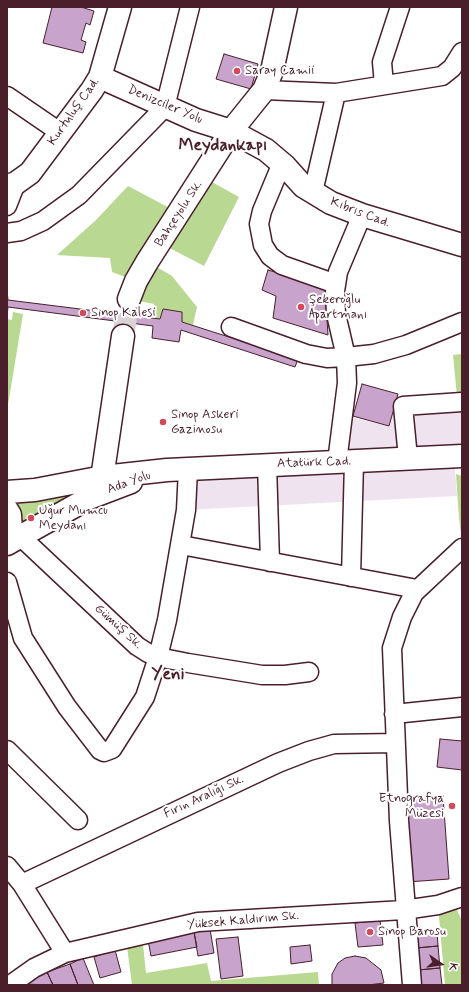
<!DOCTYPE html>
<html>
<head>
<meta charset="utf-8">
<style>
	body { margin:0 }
	#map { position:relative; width:469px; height:992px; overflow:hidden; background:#fff; font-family:Mynerve,sans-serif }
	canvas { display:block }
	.frame { position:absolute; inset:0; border:8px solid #4a1f2b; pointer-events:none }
	.north { position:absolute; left:421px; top:944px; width:40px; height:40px; -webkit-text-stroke:3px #fff; paint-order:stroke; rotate:103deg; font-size:11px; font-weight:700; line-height:16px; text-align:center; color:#4a1f2b }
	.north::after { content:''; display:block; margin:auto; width:14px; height:18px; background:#4a1f2b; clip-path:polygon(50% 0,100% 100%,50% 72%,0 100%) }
</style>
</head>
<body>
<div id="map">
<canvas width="469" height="992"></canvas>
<div class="frame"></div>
<div class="north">K</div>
</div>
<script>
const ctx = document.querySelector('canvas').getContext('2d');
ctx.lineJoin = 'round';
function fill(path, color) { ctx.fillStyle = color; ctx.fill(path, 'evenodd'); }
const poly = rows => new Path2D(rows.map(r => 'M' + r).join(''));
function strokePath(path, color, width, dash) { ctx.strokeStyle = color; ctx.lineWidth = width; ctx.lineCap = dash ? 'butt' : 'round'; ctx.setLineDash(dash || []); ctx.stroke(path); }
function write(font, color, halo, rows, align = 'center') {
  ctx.font = font + ' Mynerve,sans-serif'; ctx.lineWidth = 4; ctx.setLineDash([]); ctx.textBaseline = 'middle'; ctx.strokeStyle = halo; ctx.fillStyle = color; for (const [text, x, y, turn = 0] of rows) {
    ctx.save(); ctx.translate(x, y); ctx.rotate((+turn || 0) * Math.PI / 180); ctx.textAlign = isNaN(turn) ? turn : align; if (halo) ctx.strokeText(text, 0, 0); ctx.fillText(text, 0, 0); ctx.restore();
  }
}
fill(poly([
	[462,396,462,456,454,457,457,496,186,510,188,469,337,462,342,415,389,426,396,403]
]), '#eee3ef');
fill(poly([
	[203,177,239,197,204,266,160,243,148,262,172,276,197,307,193,325,182,322,182,312,163,309,160,319,153,318,154,304,129,299,136,281,112,272,110,258,57,255,96,220,128,186,179,213],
	[13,312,23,314,7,411,7,319,12,320],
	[462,354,462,395,457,396,453,355],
	[456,474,462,476,462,541,459,518],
	[63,495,65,507,16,528,11,499],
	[453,901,462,921,462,985,445,985,438,905],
	[142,935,146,973,207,963,211,981,318,972,319,985,132,985,126,939]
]), '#b9d891');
const building = poly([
	[52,7,81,7,94,11,90,25,86,23,81,40,86,42,83,53,43,43,52,7],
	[224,54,258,64,251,89,216,79,224,54],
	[268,270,325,287,328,335,273,318,276,296,262,290,268,270],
	[7,290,8,300,160,319,163,309,182,312,182,322,298,359,295,367,181,330,179,342,152,338,153,326,8,307,7,316,7,290],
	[362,384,398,394,389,426,353,416,362,384],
	[440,739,462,741,462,770,437,767,440,739],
	[443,796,449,879,407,882,402,799,443,796],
	[380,920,383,945,358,947,355,923,380,920],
	[210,929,214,953,198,956,194,932,210,929],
	[437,930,438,946,416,948,414,931,437,930],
	[194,932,197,947,151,956,148,940,194,932],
	[238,937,243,976,221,979,216,939,238,937],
	[310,945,312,961,291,964,290,947,310,945],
	[438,946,440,968,418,970,416,948,438,946],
	[115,950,121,972,100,978,94,957,115,950],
	[355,956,366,958,381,970,384,983,368,985,332,985,332,974,338,963,345,958,355,956],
	[83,958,94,985,78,985,70,964,83,958],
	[70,964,78,985,53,985,47,972,70,964],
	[440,968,442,985,420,985,418,970,440,968],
	[47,972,53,985,21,984,47,972]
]);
fill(building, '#c8a3cb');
strokePath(building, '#4a1f2b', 1);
strokePath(poly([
	[123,336,129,299]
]), '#dbd2d5', 22, [22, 11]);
const street = poly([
	[384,85,382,62,400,7],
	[264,90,336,93,442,76,452,68,462,52],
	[7,96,61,133],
	[282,163,262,211,259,224,263,245,270,256,282,265,336,284],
	[313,192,336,93],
	[7,206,16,183],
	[7,233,21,231,43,221,79,195,165,107,190,7],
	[231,327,306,354,327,358,346,357,374,354,406,345,462,322],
	[408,458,403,406,462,402],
	[337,462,347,383,346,357,336,314,335,291,338,272,362,215],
	[267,464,270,562],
	[21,537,137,646,148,653,158,657,188,663,262,675,285,675,309,672],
	[181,545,417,589],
	[351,577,354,462],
	[7,582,23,638,67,707,100,750,104,752,112,749,145,697,158,657,167,620,186,510,188,469],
	[394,714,462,707],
	[7,750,78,820],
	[7,866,22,884,65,953],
	[22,884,278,763,309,751,334,744,395,743],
	[10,985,34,968,65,953,198,922,404,910,438,905,462,897],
	[412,985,399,821,392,648,402,617,414,593,462,548]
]);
const secondary = poly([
	[100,77,196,120,231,131,266,150,285,166,303,186,331,203,362,215,462,245],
	[7,186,16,183,30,173,92,90,100,77,120,7],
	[129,299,136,281,147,262,231,131,264,90,272,71,286,7],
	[104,490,101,485,123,336],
	[7,492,35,490,103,477,167,470,462,456],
	[7,510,10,515,11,531,7,538],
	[7,544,89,498,131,482]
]);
strokePath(street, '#4a1f2b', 21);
strokePath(secondary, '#4a1f2b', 25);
strokePath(street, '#fff', 18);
strokePath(secondary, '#fff', 22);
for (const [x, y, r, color] of [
	[237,71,4,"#d1495b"],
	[301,307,4,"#d1495b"],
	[83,313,4,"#d1495b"],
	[163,422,4,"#d1495b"],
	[31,518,4,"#d1495b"],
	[452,806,4,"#d1495b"],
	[370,932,4,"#d1495b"]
]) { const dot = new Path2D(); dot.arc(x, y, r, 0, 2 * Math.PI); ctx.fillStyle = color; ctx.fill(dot); strokePath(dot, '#fff', 1.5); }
write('13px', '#4a1f2b', '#fff', [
	["Saray Camii",245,71],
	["Şekeroğlu",309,300],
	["Apartmanı",309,315],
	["Sinop Kalesi",91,313],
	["Sinop Askeri",171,415],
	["Gazinosu",171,430],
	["Uğur Mumcu",39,511],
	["Meydanı",39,526],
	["Etnografya",444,799,"right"],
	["Müzesi",444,814,"right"],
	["Sinop Barosu",378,932]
], 'left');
write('13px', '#4a1f2b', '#fff', [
	["Denizciler Yolu",165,105,23],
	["Kurtuluş Cad.",74,112,-55],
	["Kıbrıs Cad.",360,213,21],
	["Bahçeyolu Sk.",179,214,-57],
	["Atatürk Cad.",314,463,-2],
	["Ada Yolu",129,483,-20],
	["Gümüş Sk.",118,627,42],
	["Fırın Aralığı Sk.",204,797,-25],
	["Yüksek Kaldırım Sk.",243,921,-5]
]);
write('bold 17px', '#4a1f2b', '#fff', [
	["Meydankapı",223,146],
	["Yeni",168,675]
]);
</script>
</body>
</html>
